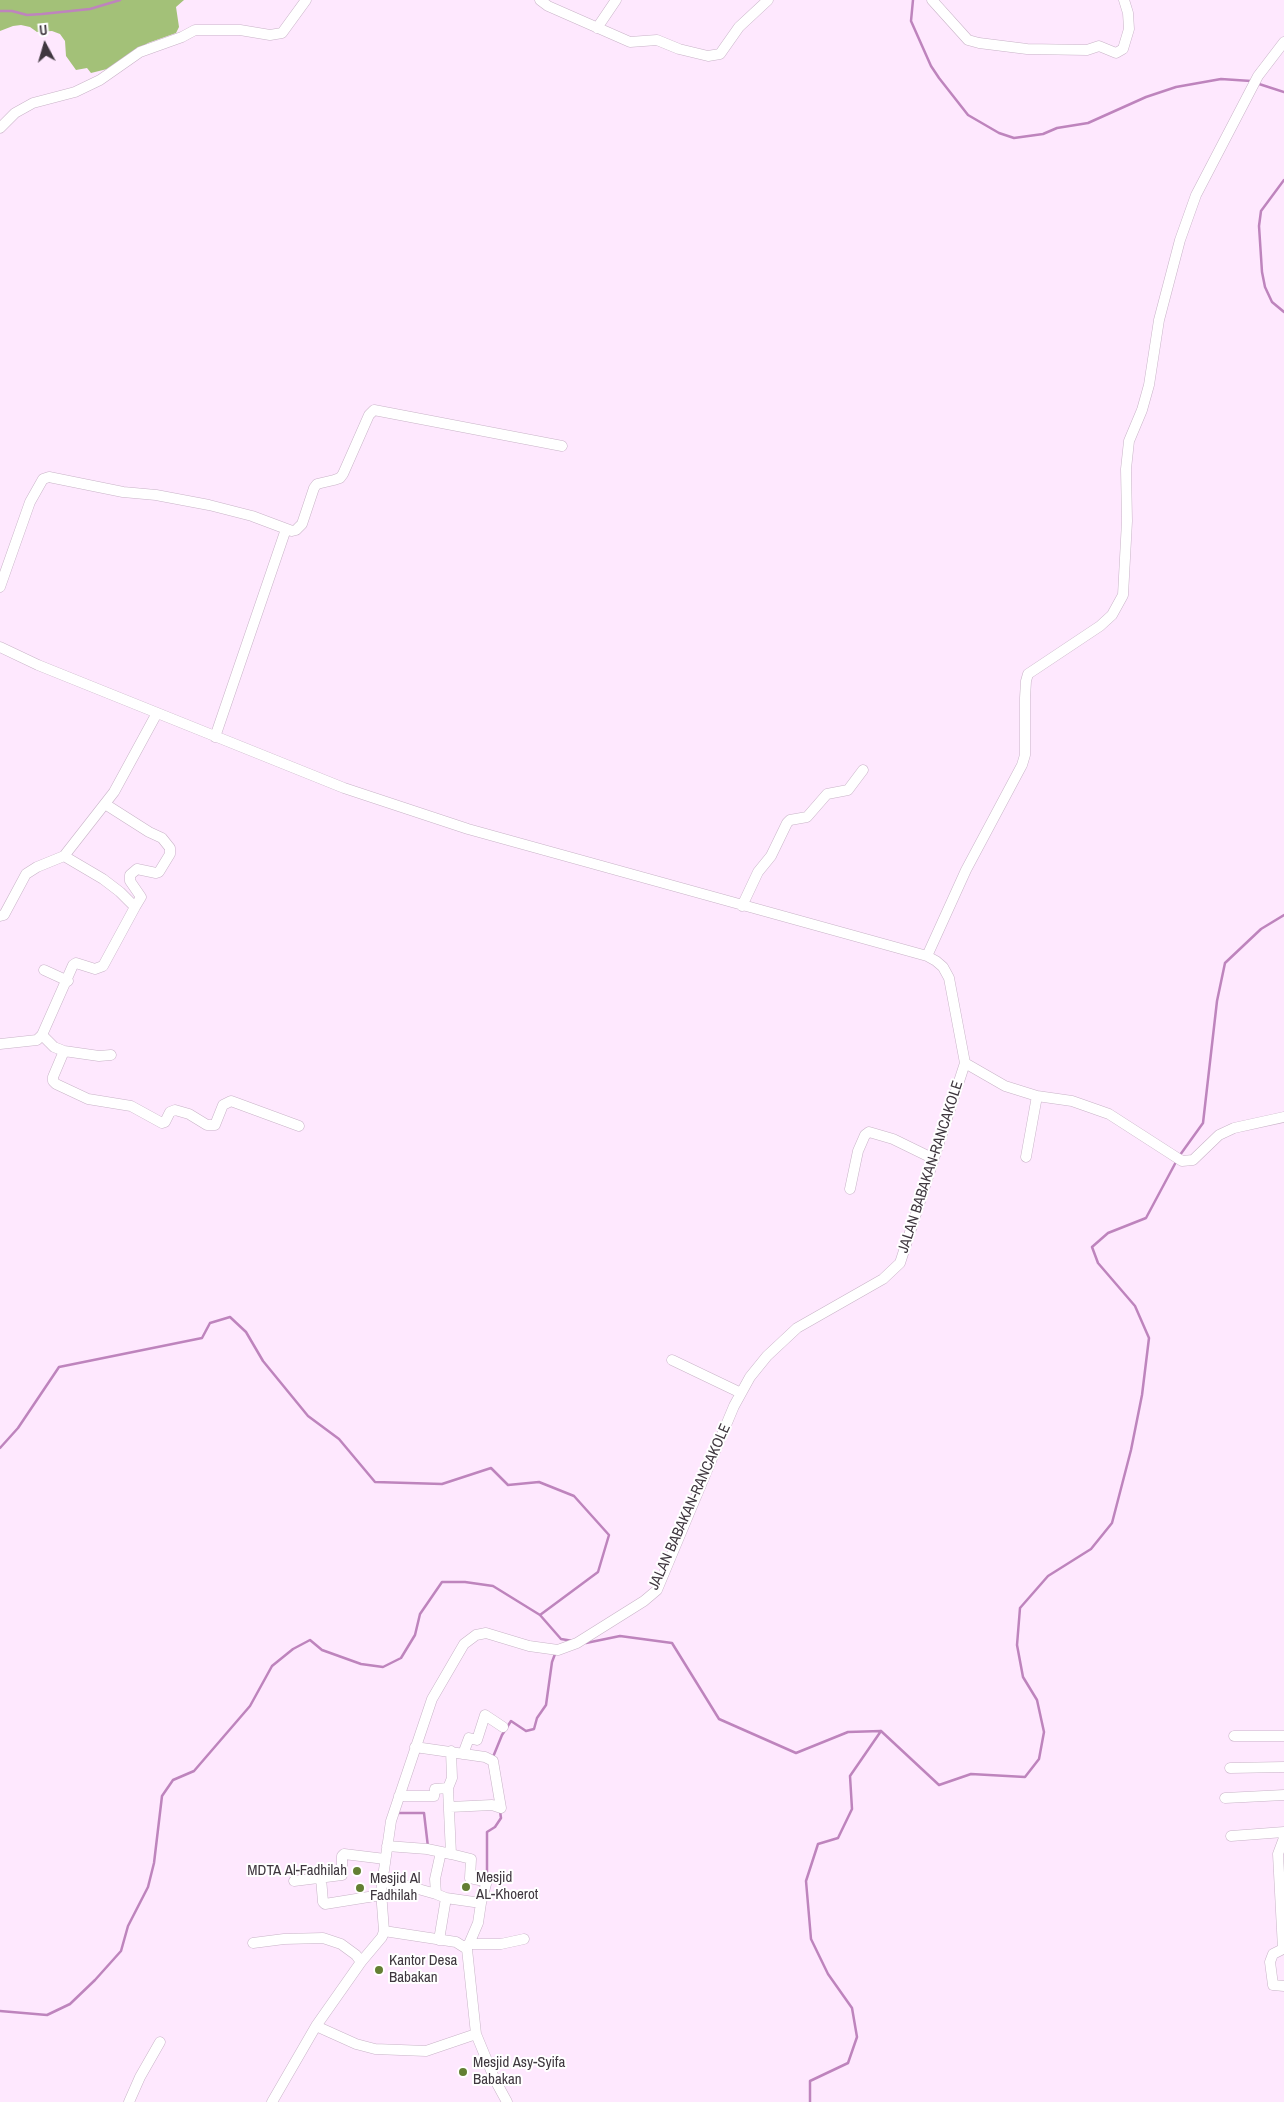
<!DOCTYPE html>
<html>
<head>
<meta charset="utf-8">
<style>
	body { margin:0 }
	#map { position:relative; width:1284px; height:2102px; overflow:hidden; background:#fee8fe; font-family:"Archivo Narrow",sans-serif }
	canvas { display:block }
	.north { position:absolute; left:20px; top:20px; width:50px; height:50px; -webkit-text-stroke:4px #fff; paint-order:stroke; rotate:354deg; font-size:14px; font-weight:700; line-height:20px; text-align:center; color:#3f373f }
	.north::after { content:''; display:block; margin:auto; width:18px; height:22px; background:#3f373f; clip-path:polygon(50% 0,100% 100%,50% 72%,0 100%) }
</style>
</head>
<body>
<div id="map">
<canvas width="1284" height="2102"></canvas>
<div class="north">U</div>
</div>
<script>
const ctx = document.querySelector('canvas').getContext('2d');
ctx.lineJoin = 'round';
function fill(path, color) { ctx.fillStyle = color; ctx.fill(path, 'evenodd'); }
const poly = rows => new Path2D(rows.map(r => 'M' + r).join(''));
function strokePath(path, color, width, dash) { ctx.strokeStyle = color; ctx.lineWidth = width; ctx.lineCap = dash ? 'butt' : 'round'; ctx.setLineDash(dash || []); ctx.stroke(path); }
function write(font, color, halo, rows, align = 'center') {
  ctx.font = font + ' "Archivo Narrow",sans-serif'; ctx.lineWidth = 4; ctx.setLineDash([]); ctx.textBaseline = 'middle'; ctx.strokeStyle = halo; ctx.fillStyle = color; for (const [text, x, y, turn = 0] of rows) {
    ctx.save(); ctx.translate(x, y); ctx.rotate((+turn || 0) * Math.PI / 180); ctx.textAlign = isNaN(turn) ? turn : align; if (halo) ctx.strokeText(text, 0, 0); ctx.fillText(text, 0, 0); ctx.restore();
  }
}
fill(poly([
	[0,0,184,0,176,7,179,27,176,33,148,43,111,68,91,73,87,68,76,70,66,56,65,41,60,34,52,31,37,32,30,27,21,25,13,26,0,31]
]), '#a3c178');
strokePath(poly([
	[913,0,911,21,931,66,939,78,968,115,999,133,1014,138,1043,134,1057,128,1088,123,1146,97,1176,87,1221,79,1251,81],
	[0,11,12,11,27,15,42,14,90,9,120,0],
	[1256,83,1284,92],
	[1284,180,1261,211,1259,226,1262,272,1265,287,1272,302,1284,312],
	[1180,1155,1203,1123,1217,1001,1225,963,1261,929,1284,915],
	[0,1448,18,1428,59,1367,202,1338,210,1323,230,1317,246,1332,263,1361,308,1416,339,1439,375,1482,442,1484,491,1468,508,1485,539,1482,574,1496,609,1535,598,1572,540,1615],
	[586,1643,620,1636,672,1643,719,1719,796,1753,848,1732,881,1731,939,1785,971,1774,1025,1777,1039,1759,1044,1732,1037,1700,1023,1677,1017,1645,1020,1608,1048,1576,1091,1549,1112,1523,1131,1450,1142,1395,1149,1338,1135,1306,1098,1263,1092,1247,1108,1233,1146,1218,1177,1160],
	[493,1757,502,1735,511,1721,526,1731,534,1729,537,1718,546,1705,552,1662,555,1654],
	[397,1813,424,1813,428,1847],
	[487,1879,487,1832,495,1827,501,1818,500,1811],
	[0,2011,47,2015,70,2004,95,1980,121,1951,128,1926,148,1887,154,1863,162,1796,173,1780,194,1771,250,1706,272,1666,293,1649,310,1640,322,1650,361,1664,383,1667,401,1658,415,1635,420,1614,442,1582,465,1582,493,1586,540,1615,561,1639,573,1641],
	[810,2102,810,2081,848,2063,857,2037,852,2008,828,1974,811,1939,806,1881,818,1844,838,1838,852,1809,850,1776,881,1731]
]), '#be84bd', 2.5);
const minor = poly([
	[540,0,548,6,630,42,657,40,679,49,708,56,720,54,739,27,768,0],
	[932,0,968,40,979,43,1027,49,1087,50,1099,46,1116,53,1123,49,1129,29,1128,13,1124,0],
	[597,28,616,0],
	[0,128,15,113,33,103,75,92,100,80,140,52,182,37,195,30,240,30,270,35,282,33,306,0],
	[0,587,30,502,43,479,49,477,123,492,156,495,209,505,252,516,292,531,296,530,302,524,314,488,317,484,334,480,340,478,343,474,369,415,374,410,562,446],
	[0,647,38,665,344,788,468,829,927,956,936,961,943,967,949,978,965,1063,1005,1086,1037,1096,1072,1101,1109,1114,1182,1161,1193,1160,1219,1135,1234,1128,1284,1117],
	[215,737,286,529],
	[105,804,149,832,162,838,170,848,170,854,159,872,156,873,137,869,130,875,130,881,141,897,135,907],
	[742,906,758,872,771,856,787,823,790,820,807,817,827,794,848,790,863,770],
	[0,916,4,915,26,874,37,867,64,856],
	[927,956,966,870,1022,765,1025,755,1025,698,1026,681,1028,674,1100,626,1112,615,1123,595,1127,521,1126,469,1129,441,1142,410,1149,385,1159,320,1180,240,1196,195,1258,76,1284,42],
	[44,970,68,981],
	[0,1044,37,1040,42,1035],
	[64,1051,53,1077,53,1081,56,1084,88,1099,131,1106,162,1123,165,1122,170,1112,175,1110,189,1114,207,1125,215,1125,223,1105,231,1101,299,1126],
	[111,1055,99,1056,64,1051,54,1047,42,1035,73,965,76,963,95,969,103,966,135,907,120,892,103,879,64,856,114,792,157,713],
	[1026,1157,1037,1096],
	[850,1189,858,1151,865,1135,869,1132,893,1139,934,1159],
	[672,1360,741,1393],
	[1234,1736,1284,1736],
	[415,1747,485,1757,493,1761,501,1808,492,1805,450,1807],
	[463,1754,469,1738,477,1740,485,1715,503,1727],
	[1230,1768,1284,1767],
	[399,1796,434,1796,435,1789,448,1788,452,1778,451,1751],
	[1225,1798,1284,1795],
	[1231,1836,1284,1832],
	[1284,1838,1278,1854,1283,1949,1273,1954,1270,1962,1273,1985,1284,1986],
	[387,1846,427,1849,451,1854,448,1788],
	[441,1852,435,1879,436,1894,446,1898,481,1903,486,1884,484,1881,470,1878,471,1859,451,1854],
	[321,1878,323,1902,325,1904,381,1895],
	[294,1881,342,1875,342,1856,344,1854,385,1859],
	[382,1882,404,1885,436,1894],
	[384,1931,456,1942,467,1949,476,2034,495,2080,507,2102],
	[439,1940,446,1898],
	[253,1943,284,1939,323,1938,341,1944,356,1955,361,1962],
	[469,1944,501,1944,524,1939],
	[466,1946,469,1944,478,1923,481,1903],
	[316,2026,356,2044,375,2049,426,2051,476,2034],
	[129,2102,140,2077,160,2042],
	[272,2102,316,2026,361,1962,382,1937,384,1931,381,1891,391,1821,432,1699,464,1644,476,1635,486,1633,529,1646,558,1650,577,1643,644,1601,657,1590,734,1406,750,1377,767,1356,797,1328,883,1279,900,1263,965,1063]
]);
strokePath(minor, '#c8b3c7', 11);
strokePath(minor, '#fff', 10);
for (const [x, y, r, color] of [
	[357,1871,5,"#637f33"],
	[466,1887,5,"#637f33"],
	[360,1888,5,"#637f33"],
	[379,1970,5,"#637f33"],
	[463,2072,5,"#637f33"]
]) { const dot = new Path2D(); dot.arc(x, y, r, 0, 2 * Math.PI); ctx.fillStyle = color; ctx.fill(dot); strokePath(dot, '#fff', 2); }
write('15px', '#3f373f', '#fff', [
	["JALAN BABAKAN-RANCAKOLE",931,1167,-72],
	["JALAN BABAKAN-RANCAKOLE",690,1507,-66]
]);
write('15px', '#3f373f', '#fff', [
	["MDTA Al-Fadhilah",347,1871,"right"],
	["Mesjid",476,1878],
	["AL-Khoerot",476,1895],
	["Mesjid Al",370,1879],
	["Fadhilah",370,1896],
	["Kantor Desa",389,1961],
	["Babakan",389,1978],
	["Mesjid Asy-Syifa",473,2063],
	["Babakan",473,2080]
], 'left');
</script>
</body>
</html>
